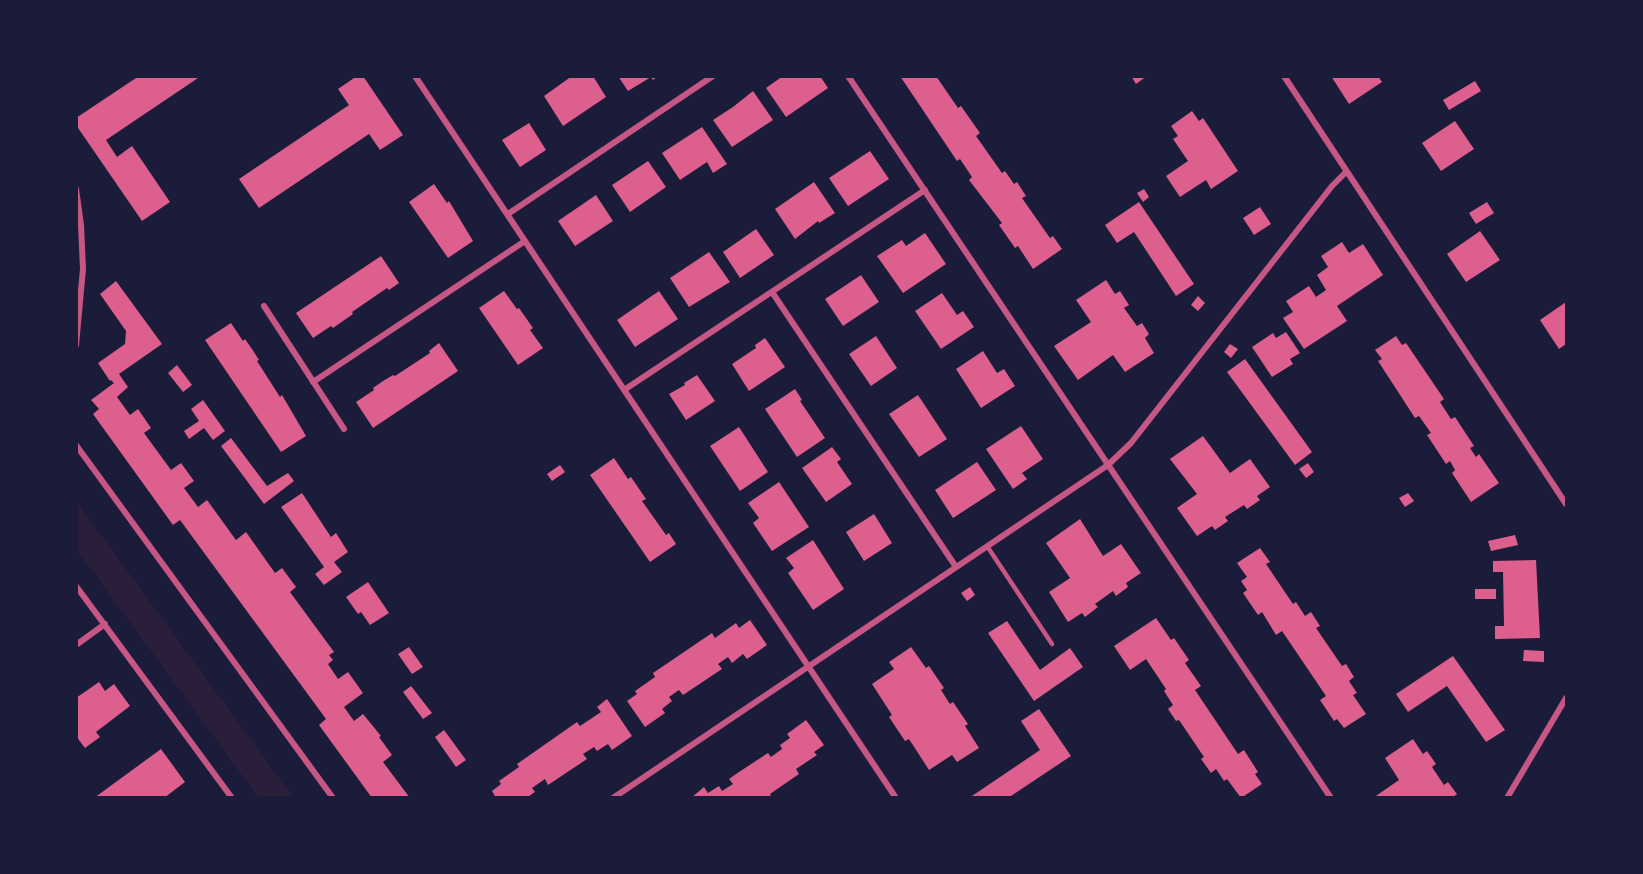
<!DOCTYPE html>
<html>
<head>
<meta charset="utf-8">
<style>
	body { margin:0 }
	#map { position:relative; width:1643px; height:874px; overflow:hidden; background:#1b1b3a; font-family:Commissioner,sans-serif }
	canvas { display:block }
	.frame { position:absolute; inset:0; border:78px solid #1b1b3a; pointer-events:none }
</style>
</head>
<body>
<div id="map">
<canvas width="1643" height="874"></canvas>
<div class="frame"></div>
</div>
<script>
const ctx = document.querySelector('canvas').getContext('2d');
ctx.lineJoin = 'round';
function fill(path, color) { ctx.fillStyle = color; ctx.fill(path, 'evenodd'); }
const poly = rows => new Path2D(rows.map(r => 'M' + r).join(''));
function strokePath(path, color, width, dash) { ctx.strokeStyle = color; ctx.lineWidth = width; ctx.lineCap = dash ? 'butt' : 'round'; ctx.setLineDash(dash || []); ctx.stroke(path); }
fill(poly([
	[77,502,293,797,258,797,77,550]
]), '#2a1e3b');
fill(poly([
	[139,76,201,76,106,140,117,157,132,146,170,202,142,221,76,125,76,118],
	[357,76,363,76,403,135,380,150,369,134,259,208,239,179,349,105,338,89],
	[572,76,593,76,606,97,563,126,544,96],
	[618,76,658,76,653,80,651,77,628,91],
	[783,76,820,76,828,88,786,117,766,88],
	[900,76,936,76,958,108,961,106,980,133,976,136,1002,173,1005,171,1014,184,1017,182,1026,196,1022,198,1050,238,1053,236,1062,249,1033,269,1018,246,1015,248,999,225,1002,223,969,180,972,177,960,159,957,161],
	[1131,76,1147,76,1136,84],
	[1331,76,1378,76,1382,82,1349,104],
	[1475,81,1481,91,1449,110,1443,100],
	[753,91,773,120,732,147,713,120,733,107],
	[1192,111,1199,121,1203,118,1238,171,1211,189,1206,180,1180,197,1166,176,1188,161,1173,139,1178,136,1171,126],
	[1455,121,1474,149,1441,171,1422,143],
	[529,123,546,150,520,167,502,140],
	[702,127,727,164,713,173,707,162,680,180,662,153],
	[870,151,889,179,848,206,829,178],
	[648,161,666,187,630,212,612,185],
	[814,182,835,213,819,223,818,221,795,239,775,209],
	[434,184,447,203,449,201,473,241,448,258,409,202],
	[1144,189,1149,197,1143,202,1137,193],
	[596,195,613,221,575,246,558,221],
	[1139,202,1194,284,1176,296,1134,232,1117,243,1105,225],
	[1487,202,1494,213,1476,224,1469,213],
	[1260,207,1271,224,1254,235,1243,218],
	[756,229,774,255,740,278,723,252],
	[1480,231,1500,260,1466,282,1447,254],
	[925,233,946,264,903,293,877,256,902,240,906,246],
	[1342,242,1349,253,1363,244,1383,275,1337,306,1347,321,1304,349,1283,318,1293,312,1286,301,1309,286,1316,297,1326,290,1317,275,1328,267,1321,256],
	[709,252,730,282,689,307,670,278],
	[381,256,399,283,389,290,387,288,352,312,353,314,333,328,331,326,313,338,296,313],
	[861,275,879,302,843,326,825,299],
	[1106,280,1115,294,1120,291,1129,305,1124,308,1137,326,1142,323,1149,334,1145,338,1154,353,1125,372,1113,355,1078,380,1054,346,1091,322,1076,300],
	[116,281,162,344,119,374,128,387,117,397,130,415,138,409,151,428,144,433,171,470,181,463,194,481,184,488,198,507,207,500,236,540,246,532,275,573,282,568,296,587,290,592,334,652,329,655,333,660,328,664,338,679,348,672,363,693,344,707,354,721,363,714,381,736,379,737,392,755,383,762,410,798,372,798,319,725,326,719,180,520,173,525,93,414,99,409,91,400,114,383,111,380,110,381,98,363,125,344,126,331,100,294],
	[504,291,517,309,519,308,533,328,530,330,543,348,518,365,479,308],
	[659,291,678,319,635,347,617,320],
	[942,293,957,315,963,311,974,327,941,349,915,311],
	[1198,296,1205,303,1198,311,1191,305],
	[1566,302,1566,344,1559,349,1540,320],
	[231,323,243,341,245,339,252,349,259,360,257,361,280,397,282,395,306,436,281,452,205,340],
	[1286,332,1300,353,1290,359,1293,364,1272,377,1252,347,1273,333,1276,338],
	[876,336,897,368,871,386,849,354],
	[1396,336,1402,345,1406,343,1444,399,1440,402,1451,419,1455,417,1474,446,1470,448,1476,457,1479,454,1499,483,1471,502,1452,473,1455,470,1450,461,1446,464,1427,435,1431,433,1419,416,1415,418,1378,361,1382,359,1375,350],
	[765,338,785,367,749,391,732,364,756,348,755,345],
	[439,343,458,371,373,428,356,402,374,390,373,388,383,381,393,375,395,376,430,353,429,351],
	[1230,344,1238,349,1231,358,1224,352],
	[983,351,997,373,1004,369,1015,386,981,408,956,369],
	[1245,359,1312,452,1295,465,1227,372],
	[177,365,192,385,183,392,168,373],
	[697,375,715,401,686,420,669,394,685,385,684,383],
	[795,389,802,400,800,401,825,438,797,457,765,409],
	[918,395,947,439,919,457,889,414],
	[203,400,225,431,213,440,204,428,189,439,184,431,199,421,191,409],
	[1021,426,1043,459,1022,473,1027,479,1013,489,986,449],
	[739,427,768,472,740,491,710,446],
	[1203,436,1230,473,1250,459,1270,487,1257,496,1260,500,1247,509,1244,505,1225,517,1228,521,1215,530,1212,526,1197,536,1177,508,1197,494,1170,459],
	[231,438,267,486,288,473,294,481,264,504,221,446],
	[832,447,841,459,837,462,852,484,826,502,802,468],
	[614,458,628,479,631,477,646,499,642,501,666,535,669,533,676,544,650,562,590,475],
	[977,462,996,490,953,518,935,490],
	[1308,463,1314,472,1306,478,1299,469],
	[560,465,565,472,552,481,547,474],
	[779,482,809,527,772,551,753,523,759,518,748,503],
	[302,493,331,537,336,533,348,552,334,562,342,572,324,585,315,574,324,567,281,507],
	[1408,493,1414,501,1405,507,1399,498],
	[874,514,892,543,864,561,846,532],
	[1080,519,1103,556,1121,544,1141,573,1126,583,1128,587,1116,596,1113,591,1095,604,1098,607,1085,617,1082,613,1068,622,1049,592,1070,578,1046,543],
	[1515,535,1518,545,1491,551,1488,541],
	[813,540,844,589,813,610,788,573,794,568,786,558],
	[1260,548,1270,562,1266,564,1293,604,1296,602,1305,616,1311,612,1320,626,1316,628,1342,666,1346,664,1354,677,1349,681,1357,693,1353,695,1366,714,1344,728,1337,719,1334,721,1320,700,1326,696,1282,631,1276,635,1262,612,1258,615,1243,593,1247,590,1241,581,1247,577,1237,563],
	[1536,560,1540,638,1495,639,1495,626,1504,626,1503,572,1493,572,1493,561],
	[368,582,389,613,370,625,361,612,358,614,346,597],
	[970,587,975,595,967,601,961,593],
	[1475,589,1496,589,1496,599,1475,599],
	[1156,618,1171,640,1174,638,1189,660,1185,663,1201,686,1195,690,1238,754,1244,750,1258,772,1255,774,1262,784,1241,798,1227,779,1224,781,1216,769,1211,773,1201,759,1204,757,1179,720,1176,721,1168,709,1173,705,1164,691,1166,689,1146,659,1130,670,1114,646],
	[750,620,767,645,747,659,743,654,732,663,728,657,718,664,722,669,683,695,679,690,669,697,672,701,662,709,665,713,645,727,627,701,637,694,635,691,655,677,653,673,712,633,715,638,736,623,739,628],
	[1007,621,1040,670,1070,648,1083,667,1034,701,988,633],
	[409,647,423,667,412,674,398,654],
	[911,647,926,668,929,666,944,688,941,690,950,704,953,702,968,724,965,726,979,748,957,762,952,755,929,770,909,739,905,741,889,717,892,715,872,684,894,669,889,662],
	[1524,650,1544,651,1544,662,1523,661],
	[1453,656,1505,730,1486,742,1447,686,1408,712,1396,694],
	[99,682,105,691,114,684,130,706,96,732,100,737,85,748,76,736,76,698],
	[411,686,432,713,423,719,403,692],
	[607,699,632,736,612,750,608,744,597,751,594,747,583,754,587,759,548,785,545,779,532,788,535,792,526,798,496,798,492,791,501,784,499,781,519,767,517,764,577,722,580,726,601,712,597,707],
	[1039,709,1071,756,1008,798,969,798,1040,750,1021,721],
	[806,720,824,745,814,752,817,755,796,769,799,774,770,794,772,798,691,798,704,787,708,793,719,786,722,791,733,784,729,779,739,772,768,753,771,757,782,749,780,745,790,738,787,734],
	[444,730,466,760,456,767,435,737],
	[1413,739,1423,754,1427,751,1436,764,1432,767,1444,785,1448,782,1457,794,1452,798,1373,798,1399,780,1385,758],
	[161,749,185,782,164,798,94,798]
]), '#dd5f8e');
strokePath(poly([
	[987,546,1052,644]
]), '#c65784', 4.5);
strokePath(poly([
	[415,76,896,798],
	[848,76,1331,798],
	[1284,76,1566,504],
	[76,189,81,225,83,269,76,345],
	[508,214,713,76],
	[772,292,956,567],
	[264,306,344,429],
	[313,382,525,241],
	[624,390,925,190],
	[76,445,333,798],
	[76,586,232,798],
	[76,645,105,624],
	[613,798,1108,465,1131,443,1332,186,1346,172],
	[1507,798,1566,698]
]), '#c65784', 6);
</script>
</body>
</html>
